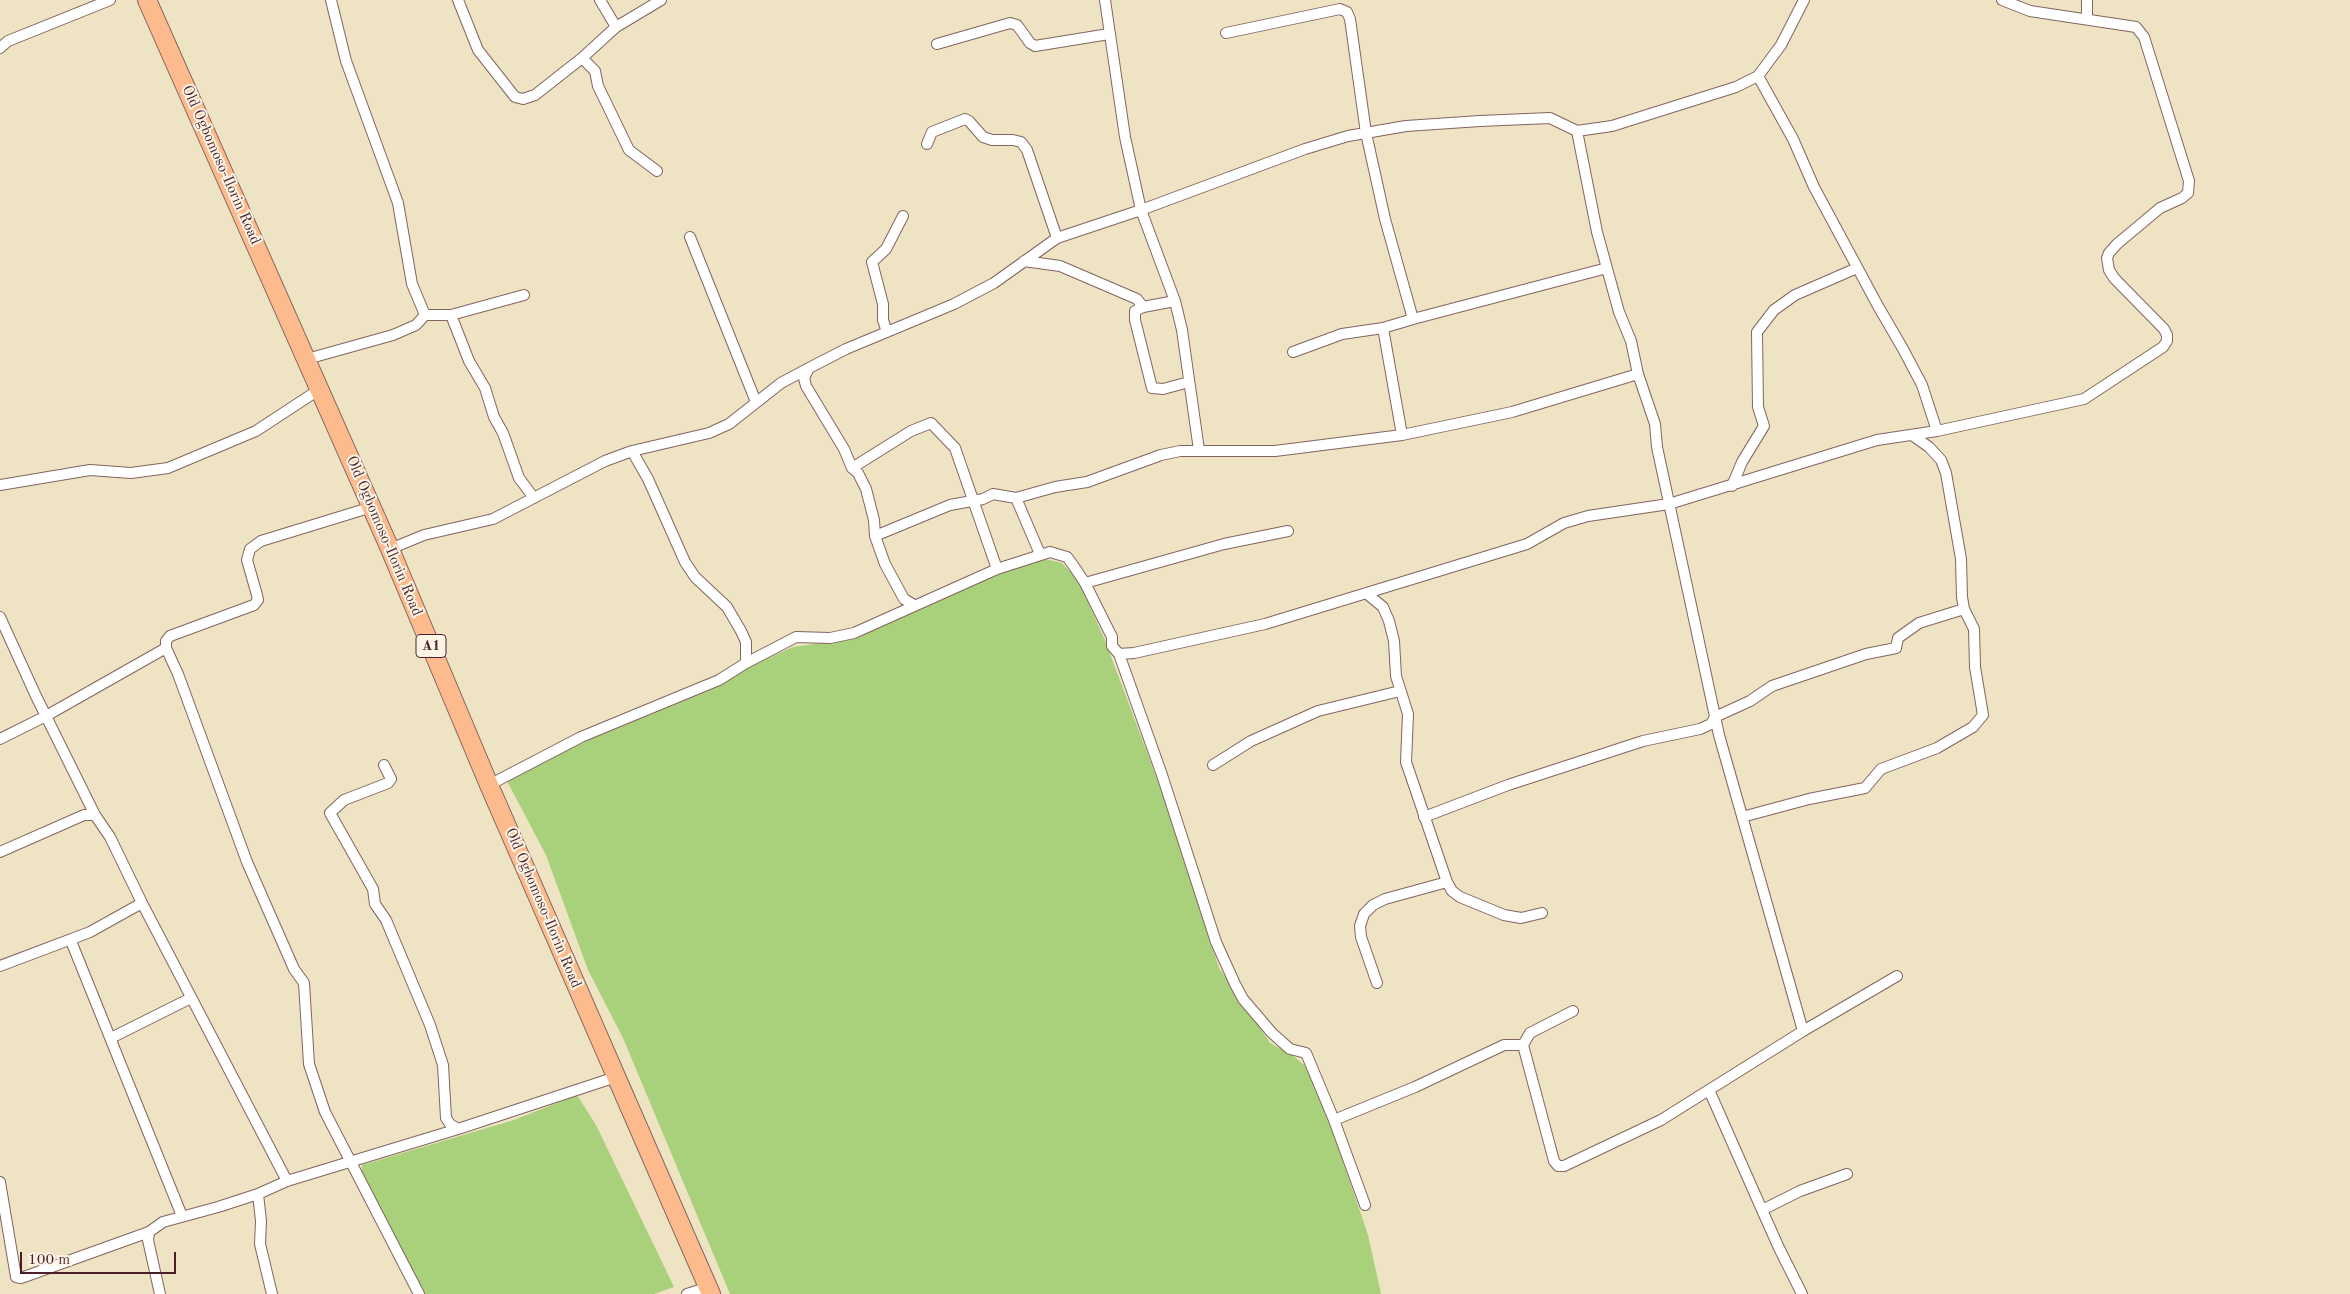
<!DOCTYPE html>
<html>
<head>
<meta charset="utf-8">
<style>
	body { margin:0 }
	#map { position:relative; width:2350px; height:1294px; overflow:hidden; background:#eee3c3; font-family:"Old Standard TT",serif }
	canvas { display:block }
	.scale { position:absolute; left:20px; top:1252px; width:156px; height:22px; box-sizing:border-box; border:2px solid #4a1f2b; border-top:0; padding-left:6px; font-size:15px; line-height:18px; white-space:nowrap; color:#4a1f2b; -webkit-text-stroke:4px #fcf5e5; paint-order:stroke }
</style>
</head>
<body>
<div id="map">
<canvas width="2350" height="1294"></canvas>
<div class="scale">100 m</div>
</div>
<script>
const ctx = document.querySelector('canvas').getContext('2d');
ctx.lineJoin = 'round';
function fill(path, color) { ctx.fillStyle = color; ctx.fill(path, 'evenodd'); }
const poly = rows => new Path2D(rows.map(r => 'M' + r).join(''));
function strokePath(path, color, width, dash) { ctx.strokeStyle = color; ctx.lineWidth = width; ctx.lineCap = dash ? 'butt' : 'round'; ctx.setLineDash(dash || []); ctx.stroke(path); }
function write(font, color, halo, rows, align = 'center') {
  ctx.font = font + ' "Old Standard TT",serif'; ctx.lineWidth = 4; ctx.setLineDash([]); ctx.textBaseline = 'middle'; ctx.strokeStyle = halo; ctx.fillStyle = color; for (const [text, x, y, turn = 0] of rows) {
    ctx.save(); ctx.translate(x, y); ctx.rotate((+turn || 0) * Math.PI / 180); ctx.textAlign = isNaN(turn) ? turn : align; if (halo) ctx.strokeText(text, 0, 0); ctx.fillText(text, 0, 0); ctx.restore();
  }
}
fill(poly([
	[1045,559,1062,563,1078,580,1104,638,1168,808,1219,968,1270,1043,1292,1055,1309,1069,1334,1135,1368,1235,1381,1294,730,1294,623,1038,588,970,546,855,507,781,548,759,637,717,793,647,850,639,994,574],
	[577,1095,596,1125,674,1287,654,1294,424,1294,362,1173,362,1165,514,1120]
]), '#a9d07b');
const minor = poly([
	[331,0,346,61,398,203,412,284,425,315],
	[458,0,478,50,515,97,523,99,535,95,582,58,616,27,661,0],
	[600,0,616,27],
	[1105,0,1125,137,1141,210,1175,301,1182,330,1199,450],
	[2087,0,2087,18],
	[1226,33,1340,9,1347,12,1350,19,1366,133,1385,219,1413,319,1383,328,1402,435],
	[937,44,1010,23,1017,25,1030,43,1035,46,1109,34],
	[0,48,8,41,110,0],
	[582,58,595,71,598,86,629,150,657,171],
	[1758,76,1793,139,1814,187,1878,306,1903,349,1922,385,1937,431],
	[927,144,932,132,965,119,969,121,983,137,992,140,1013,140,1021,142,1027,150,1057,238],
	[690,237,756,402],
	[1024,261,1060,266,1137,299,1143,307],
	[1175,301,1143,307,1135,311,1135,320,1152,388,1163,389,1189,382],
	[425,315,451,315,524,295],
	[451,315,469,361,485,388,494,417,503,433,519,478,534,498],
	[1413,319,1607,268],
	[887,332,883,320,883,304,872,262,886,249,903,216],
	[1293,352,1342,334,1383,328],
	[307,359,393,335,416,325,425,315],
	[809,368,804,378,806,386,844,449,852,468,858,473,866,489,874,520,875,536,885,564,904,599,914,605],
	[632,451,648,479,685,562,695,577,727,607,741,631,746,642,746,663],
	[852,468,911,431,931,423,955,448,997,569],
	[0,485,90,470,131,473,168,468,256,431,320,389],
	[1732,486,1742,462,1764,426,1758,407,1757,332,1774,310,1795,295,1857,268],
	[1016,498,1040,554],
	[372,507,261,541,250,549,247,560,257,595,258,600,254,605,170,636,166,641,166,648,178,674,247,862,294,969,304,983,309,1064,325,1112,419,1294],
	[875,536,950,505,983,499,993,494,1016,498,1055,487,1087,482,1161,455,1180,451,1275,451,1402,435,1512,412,1638,374],
	[390,549,424,535,493,519,605,461,632,451,709,433,729,424,781,383,809,368,846,349,954,304,994,283,1057,238,1141,210,1305,149,1348,136,1406,126,1480,121,1550,118,1577,131,1612,126,1736,87,1758,76,1781,45,1804,0],
	[1085,583,1224,544,1288,531],
	[1366,593,1383,607,1389,621,1394,641,1396,676,1408,714,1406,762,1447,882,1452,891,1460,897,1504,915,1521,918,1542,913],
	[0,617,36,696,95,815,110,837,142,903,287,1181],
	[1119,654,1162,775,1216,942,1235,984,1243,999,1272,1033,1290,1049,1306,1053,1334,1120,1365,1205],
	[0,739,46,716,166,648],
	[384,765,391,779,388,783,344,800,330,813,373,889,375,904,386,920,430,1025,443,1065,446,1118,450,1124,458,1129],
	[1213,765,1251,741,1318,711,1400,691],
	[489,785,581,737,719,680,746,663,796,637,830,638,854,633,997,569,1050,552,1067,557,1073,565,1085,583,1112,637,1112,646,1119,654,1134,653,1265,624,1527,544,1564,523,1588,516,1669,504,1877,440,1937,431,2084,399,2163,347,2167,341,2167,335,2164,329,2114,278,2109,270,2107,258,2109,253,2117,244,2160,208,2182,198,2188,193,2189,181,2144,37,2136,27,2030,11,2002,0],
	[1424,817,1508,785,1643,741,1700,729,1711,724,1715,717,1750,701,1772,686,1866,654,1896,648,1898,638,1919,623,1964,609],
	[1742,817,1809,799,1865,788,1881,769,1937,748,1973,727,1983,715,1975,667,1974,629,1964,609,1962,597,1961,559,1946,473,1941,460,1929,447,1912,435],
	[0,852,84,815,95,815],
	[71,941,182,1216],
	[0,966,90,932,142,903],
	[1377,983,1361,937,1360,926,1364,914,1373,905,1385,899,1447,882],
	[1573,1011,1530,1033,1523,1045,1554,1161,1558,1166,1564,1166,1661,1120,1803,1031,1719,735,1657,447,1655,424,1638,374,1631,341,1619,312,1597,232,1577,131],
	[1803,1031,1897,976],
	[111,1038,191,998],
	[1709,1090,1762,1210],
	[1334,1120,1415,1087,1504,1045,1523,1045],
	[0,1182,16,1277,21,1278,149,1232],
	[258,1194,261,1221,260,1244,272,1294],
	[160,1294,148,1240,149,1232,163,1222,218,1207,258,1194,287,1181,458,1129,616,1077],
	[687,1294,709,1287],
	[1802,1294,1779,1248,1762,1210,1800,1191,1847,1174]
]);
const trunk = poly([
	[147,0,390,549,489,785,711,1294]
]);
strokePath(minor, '#836460', 12);
strokePath(trunk, '#836460', 20);
strokePath(minor, '#fff', 10);
strokePath(trunk, '#fcba8d', 18);
for (const [x, y, w] of [
	[431,646,30]
]) { const box = new Path2D(); box.roundRect(x - w / 2, y - 11.5, w, 23, 4); ctx.fillStyle = '#fcf5e5'; ctx.fill(box); strokePath(box, '#4a1f2b', 1); }
write('bold 14px', '#4a1f2b', null, [
	["A1",431,646]
]);
write('15px', '#4a1f2b', '#fcf5e5', [
	["Old Ogbomoso-Ilorin Road",221,165,66],
	["Old Ogbomoso-Ilorin Road",384,536,67],
	["Old Ogbomoso-Ilorin Road",543,908,67]
]);
</script>
</body>
</html>
